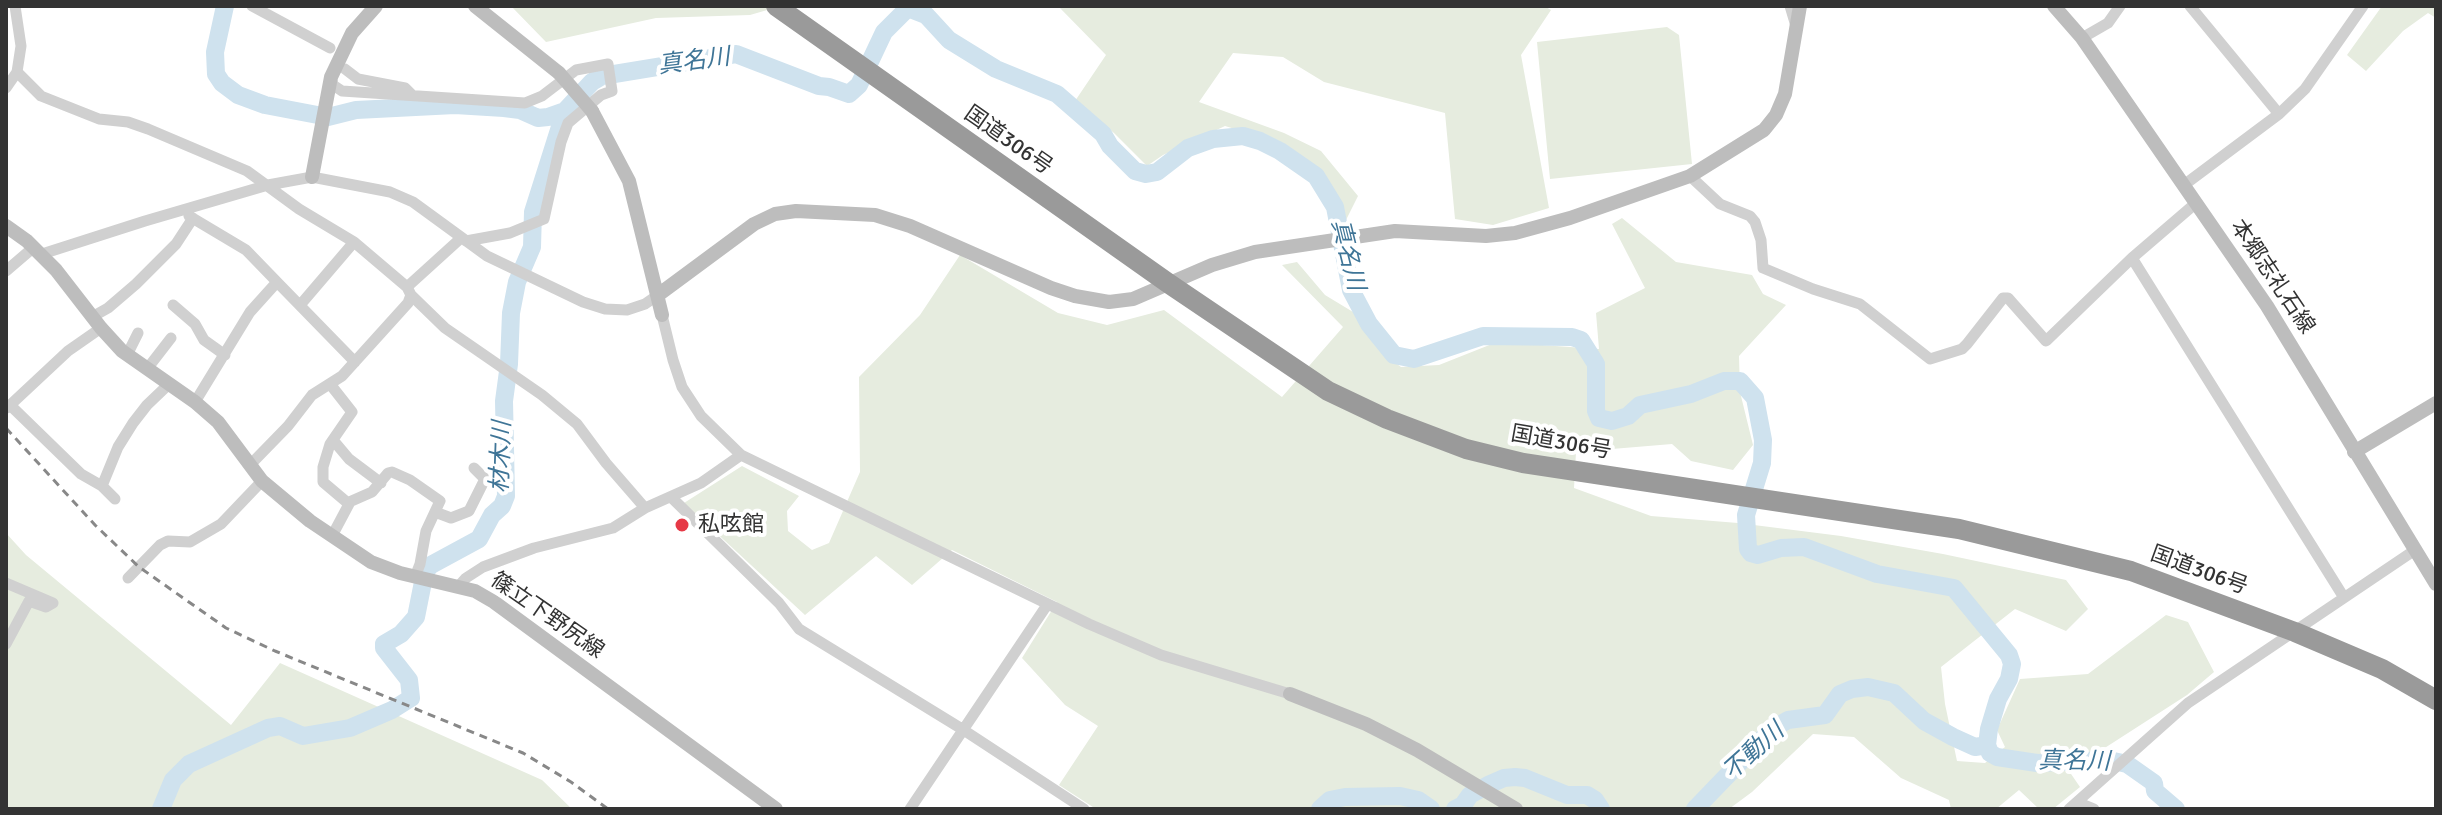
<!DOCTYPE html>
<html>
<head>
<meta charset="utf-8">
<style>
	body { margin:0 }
	#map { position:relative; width:2442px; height:815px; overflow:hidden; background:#fff; font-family:Signika,sans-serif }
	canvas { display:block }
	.frame { position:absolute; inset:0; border:8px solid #333; pointer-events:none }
</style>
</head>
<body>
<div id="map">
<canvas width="2442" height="815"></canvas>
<div class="frame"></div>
</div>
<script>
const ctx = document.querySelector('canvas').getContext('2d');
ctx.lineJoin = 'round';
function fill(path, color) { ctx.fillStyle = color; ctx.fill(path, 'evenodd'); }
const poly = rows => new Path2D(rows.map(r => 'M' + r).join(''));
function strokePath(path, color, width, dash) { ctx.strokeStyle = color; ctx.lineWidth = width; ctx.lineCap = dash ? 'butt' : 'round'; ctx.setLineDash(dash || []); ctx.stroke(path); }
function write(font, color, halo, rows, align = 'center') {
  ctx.font = font + ' Signika,"Noto Sans JP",sans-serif'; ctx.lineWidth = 8; ctx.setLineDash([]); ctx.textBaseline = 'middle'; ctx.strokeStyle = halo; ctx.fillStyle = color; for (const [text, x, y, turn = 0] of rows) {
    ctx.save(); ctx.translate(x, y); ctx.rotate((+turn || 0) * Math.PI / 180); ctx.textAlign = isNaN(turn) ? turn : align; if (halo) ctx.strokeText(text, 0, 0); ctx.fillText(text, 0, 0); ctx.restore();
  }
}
fill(poly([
	[511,6,781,6,750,15,656,18,546,42],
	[1058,6,1544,6,1551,10,1521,55,1549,208,1493,225,1455,219,1445,113,1324,82,1283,57,1233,53,1199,102,1284,133,1321,151,1358,196,1342,228,1337,205,1319,174,1290,151,1255,135,1225,126,1163,155,1147,166,1114,133,1075,101,1106,55],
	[2382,6,2436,6,2436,18,2428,13,2403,31,2366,71,2347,55],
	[1667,27,1679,35,1692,164,1550,179,1537,42],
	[1622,218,1676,262,1752,275,1763,294,1786,305,1739,356,1740,392,1753,445,1733,470,1691,461,1672,444,1576,452,1574,488,1651,516,1738,523,1841,536,1943,554,2066,580,2088,609,2066,631,2015,609,1941,667,1945,704,1957,761,1985,763,2005,747,1997,730,2020,679,2088,674,2166,615,2188,622,2214,672,2187,695,2069,771,2080,787,2053,809,2039,809,2019,790,1996,809,1951,809,1949,800,1901,778,1854,737,1813,734,1752,792,1729,809,1096,809,1059,785,1098,726,1065,705,1022,658,1057,602,952,550,912,585,876,556,805,615,684,503,742,466,799,496,787,511,788,531,812,550,829,543,860,472,859,377,920,315,960,255,1058,313,1107,325,1164,310,1282,397,1343,327,1282,265,1297,262,1325,295,1358,315,1381,352,1401,367,1439,365,1497,342,1599,349,1596,313,1645,288,1612,224],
	[6,533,26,555,231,725,280,663,542,780,572,809,6,809]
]), '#e6ecdf');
strokePath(poly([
	[225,6,215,52,216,74,222,83,238,95,265,105,328,117,356,110,455,105,504,108,520,110,538,118,548,117,565,111,592,82,602,76,736,54,819,86,829,87,849,94,859,85,884,32,908,8,926,15,949,40,996,69,1057,94,1103,134,1110,146,1135,171,1146,174,1157,172,1188,148,1213,139,1243,136,1260,141,1280,151,1316,176,1335,207,1351,290,1369,324,1394,355,1414,359,1483,336,1572,337,1581,340,1596,364,1596,411,1599,418,1612,421,1628,416,1640,405,1691,394,1724,381,1740,381,1755,398,1763,440,1762,463,1746,515,1748,549,1751,553,1758,555,1781,548,1804,547,1877,574,1954,588,2009,655,2012,664,2009,679,1998,699,1989,729,1987,745,1990,753,1997,757,2037,763,2109,760,2127,764,2154,783,2155,791,2176,809],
	[161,809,173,780,189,764,268,728,280,726,303,736,350,728,392,710,411,698,409,680,384,648,384,644,401,634,416,617,425,572,431,565,479,539,492,515,502,506,506,496,504,401,509,364,511,313,517,282,532,247,533,212,565,111],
	[1320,809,1330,800,1345,797,1400,796,1418,800,1431,809],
	[1455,809,1463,805,1470,795,1488,785,1504,778,1515,777,1525,778,1567,795,1587,795,1595,800,1601,809],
	[1695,809,1772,729,1788,720,1825,715,1840,694,1852,689,1868,687,1894,693,1924,721,1953,737,1975,747,1987,745]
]), '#cfe2ee', 18);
strokePath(poly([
	[15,6,21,46,17,72,41,96,99,119,128,122,148,129,247,171,299,209,354,242,407,287],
	[252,6,330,48],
	[1790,6,1796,26],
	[2190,6,2279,114],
	[2082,38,2108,23,2120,6],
	[345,69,358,79,405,88,412,95],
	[331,77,333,85,342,91,525,103,542,96,576,70,608,64,612,91,601,95,568,123,561,142,544,219,510,233,466,241],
	[6,88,17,72],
	[1690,176,1720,204,1750,216,1755,222,1761,240,1763,268,1813,289,1860,304,1930,359,1962,349,1967,344,2003,298,2008,298,2046,341,2132,258,2196,203],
	[2184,185,2279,114,2305,89,2363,6],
	[189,216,246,250,277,282],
	[461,238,407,287,411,295,445,328,542,395,577,424,606,463,645,508],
	[42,254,145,221,268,185,312,177,390,192,413,202,487,256,583,302,605,309,627,310,645,304,658,295],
	[2132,258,2343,596],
	[6,271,34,247],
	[301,304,354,242],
	[173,305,195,324,204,340,225,355],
	[662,315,673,360,682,387,701,416,741,455,1089,624,1161,655,1290,694],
	[92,317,108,308,136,284,176,244,193,218],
	[127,355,138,333],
	[147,369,171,338],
	[330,384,352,412,330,444,323,467,323,482,349,504,332,536],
	[195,402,250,312,277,282,355,362],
	[10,405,81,474,102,486,115,499],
	[7,408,68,351,101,328],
	[333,440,349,459,381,483],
	[251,464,288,426,312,395,342,376,408,303,411,295],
	[102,486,118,447,133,423,147,405,169,384],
	[671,497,779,603,799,629,962,729,1084,809],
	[347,503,372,492,388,473,392,472,410,480,440,501,426,531,420,564,415,577],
	[435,512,451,518,469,511,485,479,474,468],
	[128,578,160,545,168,541,190,542,221,524,262,481],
	[6,583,53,603,46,607,29,601,6,644],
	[458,587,466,578,483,567,534,548,613,528,645,508,701,483,741,455],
	[2077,802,2094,809],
	[910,809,1047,605],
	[2069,809,2188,703,2415,550]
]), '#d0d0d0', 11);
strokePath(poly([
	[475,6,559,73],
	[2054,6,2082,38,2267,306,2436,584],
	[592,111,629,181,662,315],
	[312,177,331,77,352,33,376,6],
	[6,226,27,241,56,270,101,328,122,351,195,402,218,422,262,481,310,521,371,562,400,573,475,591,494,602,776,809],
	[658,295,754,224,775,214,796,211,875,215,910,226,1051,288,1075,296,1109,302,1133,299,1212,265,1255,252,1395,231,1486,236,1515,233,1570,218,1690,176,1764,130,1776,115,1785,94,1800,6],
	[2354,452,2436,403],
	[1290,694,1366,724,1417,750,1516,809]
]), '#bdbdbd', 14);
strokePath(poly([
	[776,6,1168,283,1328,391,1387,419,1466,449,1523,463,1959,529,2131,571,2295,632,2382,669,2436,700]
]), '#9a9a9a', 20);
strokePath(poly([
	[6,428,95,525,139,567,226,628,275,651,523,753,571,782,608,809]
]), '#888', 3, [8, 6]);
strokePath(poly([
	[559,73,592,111]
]), '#bdbdbd', 14);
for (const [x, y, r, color] of [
	[682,525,8,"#e63946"]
]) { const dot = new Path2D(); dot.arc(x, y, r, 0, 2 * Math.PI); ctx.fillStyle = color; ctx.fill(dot); strokePath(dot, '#fff', 3); }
write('22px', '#333', '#fff', [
	["国道306号",1008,141,35],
	["本郷志礼石線",2272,277,56],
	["国道306号",1561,443,10],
	["国道306号",2199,571,20],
	["篠立下野尻線",547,616,35]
]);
write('22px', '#333', '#fff', [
	["私呟館",698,525]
], 'left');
write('italic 24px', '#3f7597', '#fff', [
	["真名川",694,62,-7],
	["真名川",1347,255,76],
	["材木川",502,457,-88],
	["不動川",1754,752,-42],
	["真名川",2074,762,1]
]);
</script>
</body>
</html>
